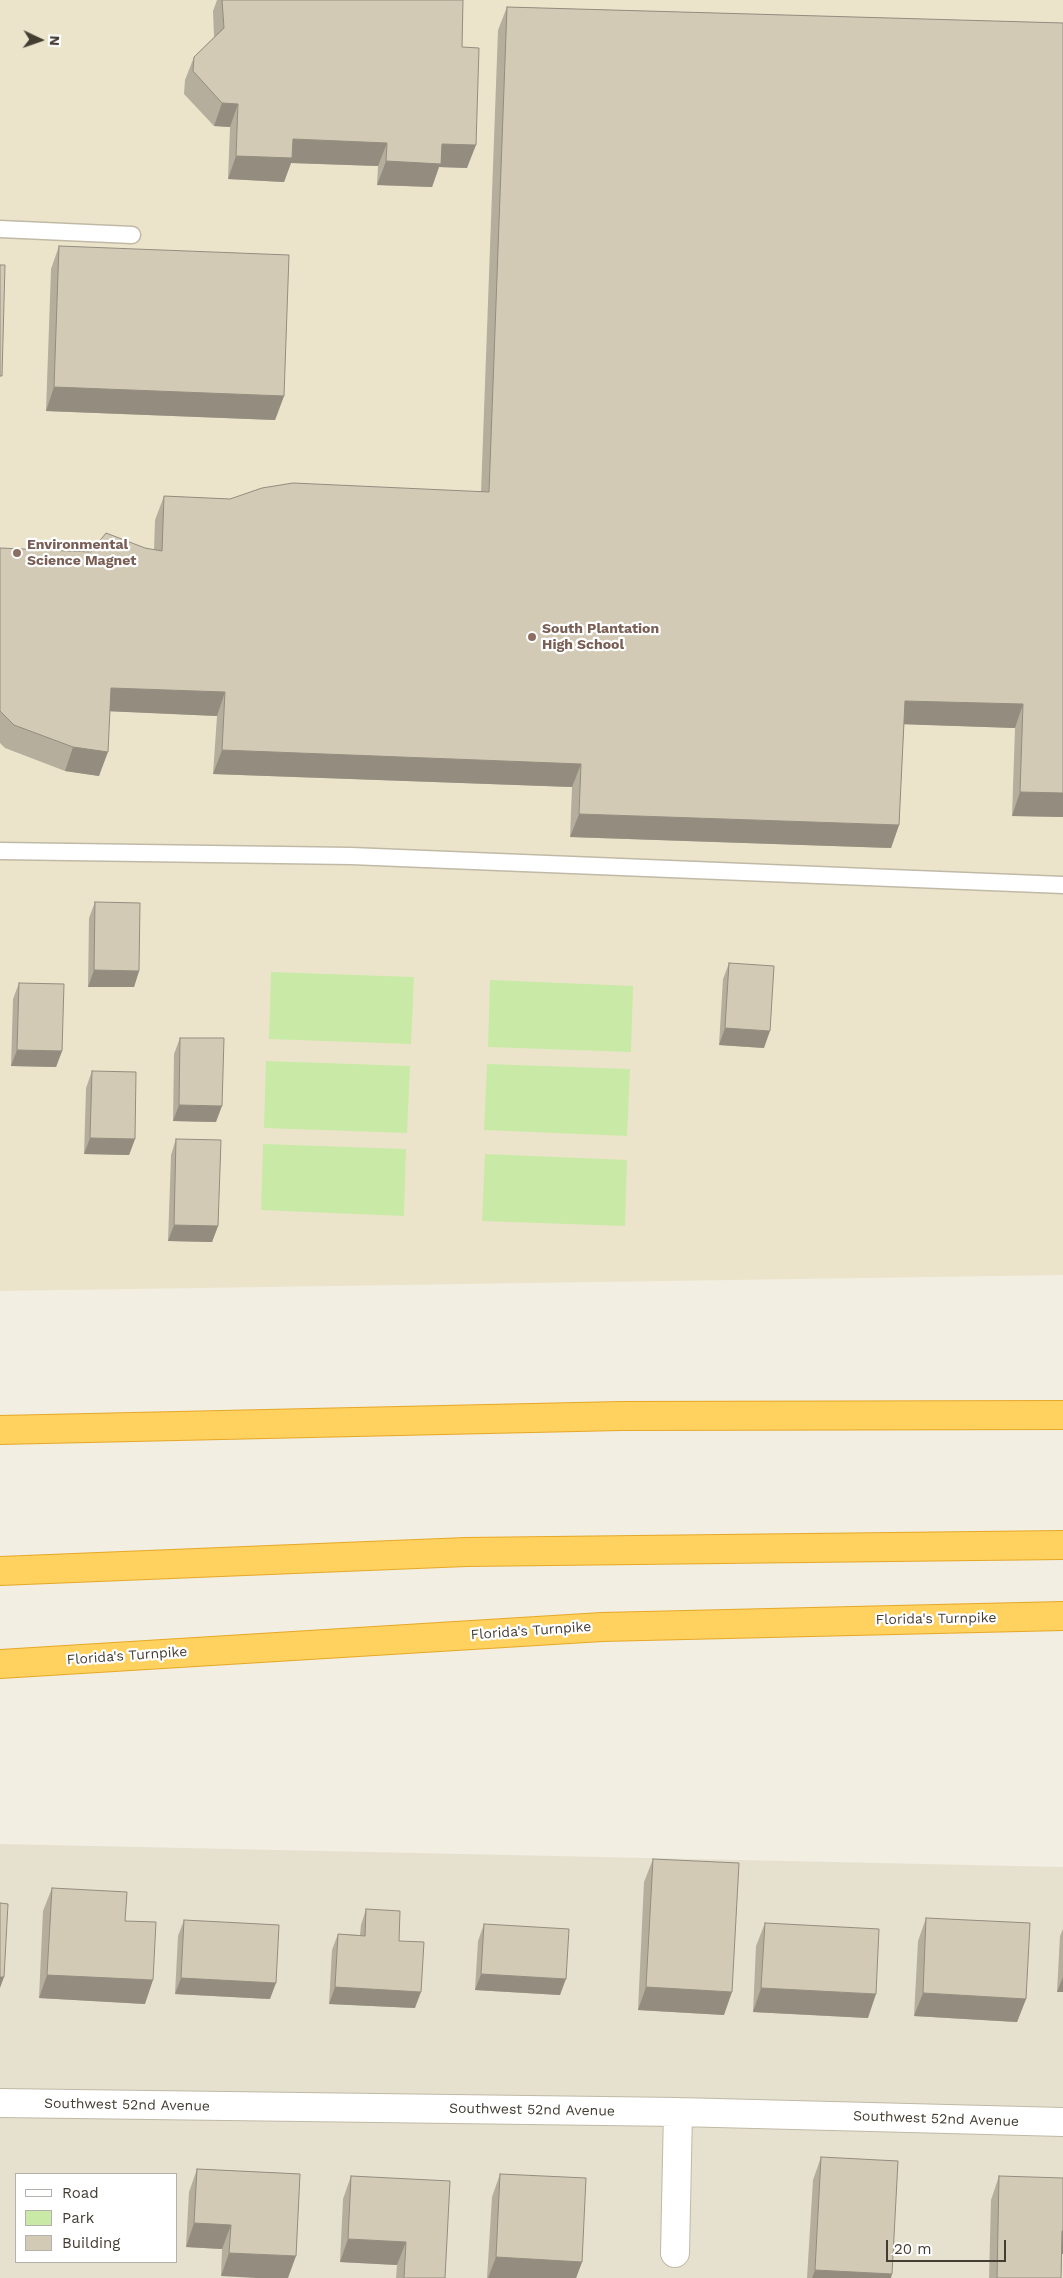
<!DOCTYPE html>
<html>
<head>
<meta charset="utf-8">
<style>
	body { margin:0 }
	#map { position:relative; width:1063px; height:2278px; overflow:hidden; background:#f2eee1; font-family:"Work Sans",sans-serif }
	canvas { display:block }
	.legend { position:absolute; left:15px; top:2173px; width:162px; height:90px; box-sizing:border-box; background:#fff; border:1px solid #b4b1ad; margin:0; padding:6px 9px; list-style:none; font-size:15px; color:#433d32 }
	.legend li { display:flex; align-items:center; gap:10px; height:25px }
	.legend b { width:25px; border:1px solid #b4b1ad }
	.north { position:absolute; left:15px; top:15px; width:50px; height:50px; -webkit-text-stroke:4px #fff; paint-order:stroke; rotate:93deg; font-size:14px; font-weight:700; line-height:20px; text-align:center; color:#433d32 }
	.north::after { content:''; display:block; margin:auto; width:18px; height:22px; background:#433d32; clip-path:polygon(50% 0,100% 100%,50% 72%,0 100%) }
	.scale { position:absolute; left:886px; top:2240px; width:120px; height:22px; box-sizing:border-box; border:2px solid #433d32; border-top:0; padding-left:6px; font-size:15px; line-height:18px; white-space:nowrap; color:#433d32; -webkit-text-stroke:4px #fff; paint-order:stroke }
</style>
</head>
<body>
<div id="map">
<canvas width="1063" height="2278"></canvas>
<ul class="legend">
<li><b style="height:6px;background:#fff"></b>Road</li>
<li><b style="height:14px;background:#c8eaa6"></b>Park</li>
<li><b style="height:14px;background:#d3cab6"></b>Building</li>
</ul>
<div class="north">N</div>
<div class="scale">20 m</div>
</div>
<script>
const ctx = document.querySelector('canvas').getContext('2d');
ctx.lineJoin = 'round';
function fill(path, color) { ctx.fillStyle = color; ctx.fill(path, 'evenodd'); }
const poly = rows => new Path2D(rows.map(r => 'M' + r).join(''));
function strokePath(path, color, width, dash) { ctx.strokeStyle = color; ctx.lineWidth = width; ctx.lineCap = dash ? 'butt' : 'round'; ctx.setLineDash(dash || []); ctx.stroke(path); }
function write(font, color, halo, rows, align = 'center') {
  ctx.font = font + ' "Work Sans",sans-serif'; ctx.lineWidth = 4.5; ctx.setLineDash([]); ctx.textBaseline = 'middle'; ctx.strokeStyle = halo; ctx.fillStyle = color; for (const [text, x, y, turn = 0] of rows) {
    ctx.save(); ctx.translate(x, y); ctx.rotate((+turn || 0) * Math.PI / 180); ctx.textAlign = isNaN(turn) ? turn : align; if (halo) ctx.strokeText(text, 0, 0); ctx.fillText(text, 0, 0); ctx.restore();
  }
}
fill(poly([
	[0,1844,1063,1867,1063,2278,0,2278],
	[16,2174,176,2174,176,2262,16,2262]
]), '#e6e0cf');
fill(poly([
	[0,0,1063,0,1063,1275,0,1291]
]), '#ece4ca');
fill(poly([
	[271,972,414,977,411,1044,269,1039],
	[490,980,633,986,631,1052,488,1047],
	[266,1061,410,1066,407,1133,264,1128],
	[487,1064,630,1069,627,1136,484,1130],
	[263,1144,406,1149,404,1216,261,1210],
	[485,1154,627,1160,625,1226,482,1221]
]), '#c8eaa6');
const lane = poly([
	[0,229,132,235],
	[0,851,351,856,1063,885]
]);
const street = poly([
	[0,2103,678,2112,1063,2122],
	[675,2253,678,2112]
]);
const highway = poly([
	[0,1430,621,1416,1063,1415],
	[0,1571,466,1552,1063,1545],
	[0,1664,602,1627,1063,1616]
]);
strokePath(lane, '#c0b9a6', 19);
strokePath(street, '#c0b9a6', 30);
strokePath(highway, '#e6a827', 30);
strokePath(lane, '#fff', 16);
strokePath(street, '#fff', 28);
strokePath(highway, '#ffd15f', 28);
fill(poly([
	[217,0,463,0,462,47,467,168,439,167,432,187,377,185,378,166,291,163,284,182,228,179,230,127,214,126,184,94,185,80,194,57,214,37,213,11],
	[507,7,1063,23,1063,817,1012,816,1015,728,904,724,899,825,891,848,570,837,572,787,213,774,217,716,110,711,99,776,65,771,5,748,0,743,0,548,91,552,145,548,154,550,155,520,164,496,230,499,481,492,498,30],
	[59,246,284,396,275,420,46,411,51,269],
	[95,902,139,971,134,987,88,987,89,918],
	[729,963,764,1048,719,1045,723,979],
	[19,983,62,1051,56,1067,11,1066,13,999],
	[180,1038,216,1122,173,1121,174,1054],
	[92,1071,135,1139,129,1155,84,1154,86,1088],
	[176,1139,218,1226,212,1242,168,1241,171,1155],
	[653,1859,724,2015,638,2010,644,1882],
	[52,1888,125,1921,145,2004,39,1998,43,1911],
	[366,1909,399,1941,415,2008,329,2004,332,1950,338,1934,360,1935,361,1925],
	[926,1918,1026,1999,1017,2022,914,2016,918,1941],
	[184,1920,270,1999,175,1994,178,1936],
	[765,1923,868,2018,753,2012,756,1946],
	[484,1924,560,1995,475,1990,478,1941],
	[1063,1929,1063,1992,1057,1992,1060,1936],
	[821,2157,891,2278,807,2278,813,2180],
	[197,2169,300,2174,221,2276,222,2249,186,2247,189,2192],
	[500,2174,582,2262,576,2278,487,2278,492,2197],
	[351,2176,445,2278,396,2278,397,2265,340,2262,343,2199],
	[999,2176,1063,2254,1062,2254,1061,2278,989,2278,991,2200]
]), '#b5ae9d');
fill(poly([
	[222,103,238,104,230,127,214,126],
	[293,139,387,143,378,166,291,163,284,182,228,179,236,156],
	[442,144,476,145,467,168,439,167,432,187,377,185,386,161],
	[54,387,284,396,275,420,46,411],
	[111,688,225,692,217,716,103,711],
	[905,701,1023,704,1015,728,896,724],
	[73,747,108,752,99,776,65,771],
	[222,750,581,764,572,787,213,774],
	[1020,792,1063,793,1063,817,1012,816],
	[579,814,899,825,891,848,570,837],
	[94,970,139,971,134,987,88,987],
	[725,1028,770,1031,764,1048,719,1045],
	[17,1050,62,1051,56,1067,11,1066],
	[179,1105,222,1106,216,1122,173,1121],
	[90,1138,135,1139,129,1155,84,1154],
	[174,1225,218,1226,212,1242,168,1241],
	[481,1974,566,1979,560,1995,475,1990],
	[47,1975,153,1980,145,2004,39,1998],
	[0,1977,4,1977,0,1988],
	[1063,1977,1063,1992,1057,1992],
	[181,1978,276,1983,270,1999,175,1994],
	[335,1987,421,1992,415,2008,329,2004],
	[646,1987,732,1992,724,2015,638,2010],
	[761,1988,876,1994,868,2018,753,2012],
	[923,1993,1026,1999,1017,2022,914,2016],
	[194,2223,231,2225,222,2249,186,2247],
	[1062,2231,1063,2231,1063,2254,1054,2254],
	[348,2239,406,2242,397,2265,340,2262],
	[229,2253,296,2256,288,2278,256,2278,221,2276],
	[496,2257,582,2262,576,2278,488,2278],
	[815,2270,892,2274,891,2278,812,2278]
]), '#948d7f');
const building = poly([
	[222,0,463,0,462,47,479,48,476,145,442,144,441,164,386,161,387,143,293,139,292,158,236,156,238,104,222,103,193,71,194,57,224,28,222,0],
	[507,7,1063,23,1063,793,1020,792,1023,704,905,701,899,825,579,814,581,764,222,750,225,692,111,688,108,752,73,747,14,725,0,711,0,548,91,552,106,533,145,548,162,551,164,496,230,499,262,488,293,483,489,492,507,7],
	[59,246,289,255,284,396,54,387,59,246],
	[0,265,5,265,2,376,0,376,0,265],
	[95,902,140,903,139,971,94,970,95,902],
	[729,963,774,966,770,1031,725,1028,729,963],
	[19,983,64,984,62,1051,17,1050,19,983],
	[180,1038,224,1038,222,1106,179,1105,180,1038],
	[92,1071,136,1072,135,1139,90,1138,92,1071],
	[176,1139,221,1140,218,1226,174,1225,176,1139],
	[653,1859,739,1863,732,1992,646,1987,653,1859],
	[52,1888,127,1892,125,1921,156,1922,153,1980,47,1975,52,1888],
	[0,1903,8,1904,4,1977,0,1977,0,1903],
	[366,1909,400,1911,399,1941,424,1942,421,1992,335,1987,338,1934,365,1936,366,1909],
	[926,1918,1030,1923,1026,1999,923,1993,926,1918],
	[184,1920,279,1925,276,1983,181,1978,184,1920],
	[765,1923,879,1929,876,1994,761,1988,765,1923],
	[484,1924,569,1929,566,1979,481,1974,484,1924],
	[821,2157,898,2161,892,2274,815,2270,821,2157],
	[197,2169,300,2174,296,2256,229,2253,231,2225,194,2223,197,2169],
	[500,2174,586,2178,582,2262,496,2257,500,2174],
	[351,2176,450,2181,445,2278,404,2278,406,2242,348,2239,351,2176],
	[999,2176,1063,2178,1063,2231,1062,2231,1061,2278,997,2278,999,2176]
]);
fill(building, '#d3cab6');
strokePath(building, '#948d7f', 1);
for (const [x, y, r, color] of [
	[17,553,5,"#8d6e63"],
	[532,637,5,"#8d6e63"]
]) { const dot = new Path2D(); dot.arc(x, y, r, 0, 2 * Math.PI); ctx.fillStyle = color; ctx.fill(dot); strokePath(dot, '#fff', 2); }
write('bold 14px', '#785e54', '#fff', [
	["Environmental",27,545],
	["Science Magnet",27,561],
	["South Plantation",542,629],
	["High School",542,645]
], 'left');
write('14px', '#433d32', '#fff', [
	["Florida's Turnpike",936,1619,-1],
	["Florida's Turnpike",531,1631,-4],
	["Florida's Turnpike",127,1656,-4],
	["Southwest 52nd Avenue",127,2105,1],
	["Southwest 52nd Avenue",532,2110,1],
	["Southwest 52nd Avenue",936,2119,2]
]);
</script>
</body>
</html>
